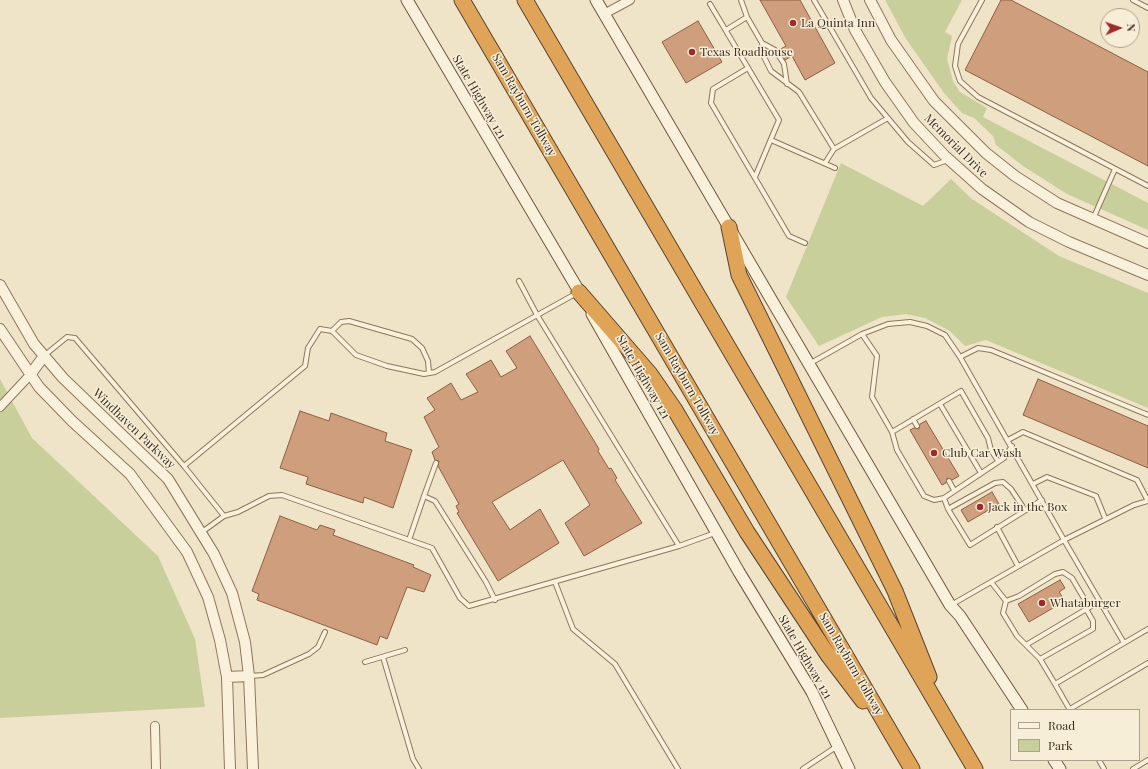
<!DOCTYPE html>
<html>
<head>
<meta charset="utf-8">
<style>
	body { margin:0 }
	#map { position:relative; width:1148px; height:769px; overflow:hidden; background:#f0e4c8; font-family:"Playfair Display",serif }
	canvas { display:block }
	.legend { position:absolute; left:1010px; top:709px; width:130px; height:52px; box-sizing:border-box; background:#f7eed8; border:1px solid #ada18e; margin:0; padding:5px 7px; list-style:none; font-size:12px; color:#3d2e20 }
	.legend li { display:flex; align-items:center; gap:8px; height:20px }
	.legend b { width:20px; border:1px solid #ada18e }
	.north { position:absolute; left:1100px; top:8px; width:40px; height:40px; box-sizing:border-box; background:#f7eed8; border:1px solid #ada18e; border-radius:50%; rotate:88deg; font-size:11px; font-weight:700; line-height:16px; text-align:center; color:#3d2e20 }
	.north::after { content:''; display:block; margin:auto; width:14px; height:18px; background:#9e2a2b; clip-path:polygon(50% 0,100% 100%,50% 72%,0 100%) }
</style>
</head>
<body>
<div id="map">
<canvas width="1148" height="769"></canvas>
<ul class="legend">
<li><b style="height:5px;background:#faf1dc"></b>Road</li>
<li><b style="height:11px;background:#c9cf9b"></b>Park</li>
</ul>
<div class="north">N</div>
</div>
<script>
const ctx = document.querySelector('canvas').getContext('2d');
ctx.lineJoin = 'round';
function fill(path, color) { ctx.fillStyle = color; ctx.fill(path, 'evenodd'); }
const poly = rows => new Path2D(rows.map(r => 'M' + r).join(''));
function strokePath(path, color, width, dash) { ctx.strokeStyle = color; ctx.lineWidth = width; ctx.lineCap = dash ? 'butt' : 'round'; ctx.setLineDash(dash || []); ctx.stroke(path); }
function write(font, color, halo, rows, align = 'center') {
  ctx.font = font + ' "Playfair Display",serif'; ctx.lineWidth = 3; ctx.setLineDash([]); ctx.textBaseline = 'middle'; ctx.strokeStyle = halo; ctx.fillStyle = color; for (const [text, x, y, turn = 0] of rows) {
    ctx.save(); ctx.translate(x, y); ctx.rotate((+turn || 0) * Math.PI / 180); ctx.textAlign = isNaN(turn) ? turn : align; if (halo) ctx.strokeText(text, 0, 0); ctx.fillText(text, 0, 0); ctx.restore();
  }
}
fill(poly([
	[885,0,962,0,945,32,952,36,947,59,953,81,960,92,987,108,983,117,1148,203,1148,230,1067,194,1023,166,996,145,993,136,974,118,962,113,944,93,906,39],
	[841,163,923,206,951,179,972,199,1059,256,1148,293,1148,408,986,340,965,346,950,331,925,318,906,314,882,317,819,346,786,297],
	[0,379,32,438,158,556,195,639,205,707,0,718]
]), '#c9cf9b');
const building = poly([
	[760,0,800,0,835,63,805,80,792,56,785,60,779,50,786,46,760,0],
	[1001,0,1011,0,1148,72,1148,166,965,70,1001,0],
	[698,21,722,62,686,83,662,42,698,21],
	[530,336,599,449,598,451,609,469,611,468,617,478,615,480,642,523,584,556,565,523,590,505,563,460,492,502,510,530,540,509,559,543,498,581,457,513,459,512,456,506,459,504,438,466,439,461,435,460,432,452,439,447,424,417,435,410,427,398,451,383,461,400,478,392,466,374,491,360,501,377,517,368,506,351,530,336],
	[1038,379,1148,426,1148,468,1023,415,1038,379],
	[300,411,329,421,331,413,387,433,385,441,412,450,393,508,364,497,363,503,306,484,308,477,280,468,300,411],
	[926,421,959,476,952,480,947,478,946,483,942,485,910,430,914,428,919,429,920,424,926,421],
	[992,492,999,504,968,522,961,510,992,492],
	[280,516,317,530,320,525,335,530,333,535,414,565,413,567,431,575,424,592,407,587,387,639,380,636,377,645,257,600,259,594,252,591,280,516],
	[1060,580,1065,588,1059,592,1065,601,1029,622,1018,604,1060,580]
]);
fill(building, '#cf9f7d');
strokePath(building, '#8d5f41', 1);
const service = poly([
	[814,0,871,98,908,142,934,165,948,160],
	[982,0,958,44,955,66,960,81,978,97,1148,186],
	[1133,0,1148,8],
	[710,4,779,120,755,177],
	[747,17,762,43,764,57,771,71,799,92,834,149],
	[726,30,747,17,741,0],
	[762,43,775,50,784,64,787,84],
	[748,68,713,89,711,103,789,236,805,243],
	[771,140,835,168],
	[825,163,834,149,888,118],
	[1093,219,1115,169],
	[519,281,537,315,679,546],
	[332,331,341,322,349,321,412,339,422,348,428,361,429,373],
	[862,334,877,356,872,397,892,432,897,450,924,496,934,500,944,498],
	[45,355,67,337,75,338,184,466,305,366,308,348,320,329,332,331,356,355,387,366,424,374,435,372,577,293],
	[960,357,978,348,991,350,1148,415],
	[809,364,862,334,888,324,910,322,927,326,945,335,960,357,1064,540,1124,643,1055,684,1070,710],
	[940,404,981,473],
	[913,419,917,426],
	[892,432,961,391,988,438,991,450,998,461],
	[1008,440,1023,432,1137,480,1148,501],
	[1012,446,1004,458,944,498,948,509,970,545,1042,500],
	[436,463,424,496,435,501,486,582,495,600],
	[184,466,224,516,202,532],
	[949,481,954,490],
	[1033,484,1047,477,1096,496,1105,518],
	[948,509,995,483,1003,482,1011,489,1025,510],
	[224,516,238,512,269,496,282,495,432,548,460,598,469,606,679,546,715,533],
	[997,527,1018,566],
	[409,540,424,496],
	[555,582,573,629,615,664,678,769],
	[991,582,1006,601,1003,613,1017,636,1040,659,1055,684],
	[1006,601,1019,596,1055,574,1063,572,1072,578,1089,607],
	[951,605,1064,540,1134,505,1148,501],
	[1124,643,1148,629],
	[1026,645,1100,601],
	[383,657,413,759,419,769],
	[1040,659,1093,629,1093,621,1086,609],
	[365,662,405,650],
	[250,676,263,675,309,654,318,647,325,632],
	[1070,709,1148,663],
	[1099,760,1104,769],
	[803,769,836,747],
	[1133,769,1148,760]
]);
const minor = poly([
	[604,14,630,0],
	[0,407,30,375],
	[155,726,156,769]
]);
const tertiary = poly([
	[843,0,855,30,885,82,914,123,945,156,982,189,1029,222,1069,242,1148,275],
	[870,0,891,40,934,101,986,153,1015,176,1057,203,1148,243],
	[0,285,34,344,63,378,168,479,214,554,232,593,245,642,249,676,253,769],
	[0,329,39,387,72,421,130,474,187,552,208,597,220,640,227,677,230,769],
	[30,375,44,356],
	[227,677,249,676]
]);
const secondary = poly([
	[407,0,583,298],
	[596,0,950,605,960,616,1022,710],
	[592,314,739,572,812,692,849,769],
	[1054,760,1060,769]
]);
const motorway = poly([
	[462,0,912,769],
	[525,0,975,769],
	[729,227,739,275,895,591,929,677],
	[579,292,650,374,675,410,747,532,828,655,863,701]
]);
strokePath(service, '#8d765c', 6);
strokePath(minor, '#8d765c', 10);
strokePath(tertiary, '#8d765c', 12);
strokePath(secondary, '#6f573f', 13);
strokePath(motorway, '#5b4430', 17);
strokePath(service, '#faf1dc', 4);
strokePath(minor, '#faf1dc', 8);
strokePath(tertiary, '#faf1dc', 10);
strokePath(secondary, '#faf1dc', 11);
strokePath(motorway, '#e0a458', 15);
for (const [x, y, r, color] of [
	[793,23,4,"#9e2a2b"],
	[692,52,4,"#9e2a2b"],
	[934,453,4,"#9e2a2b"],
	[980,507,4,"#9e2a2b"],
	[1042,603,4,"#9e2a2b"]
]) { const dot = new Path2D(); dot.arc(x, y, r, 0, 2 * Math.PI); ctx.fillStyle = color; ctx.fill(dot); strokePath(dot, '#f7eed8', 1.5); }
write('12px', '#3d2e20', '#f7eed8', [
	["La Quinta Inn",801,23],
	["Texas Roadhouse",700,52],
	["Club Car Wash",942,453],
	["Jack in the Box",988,507],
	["Whataburger",1050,603]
], 'left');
write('12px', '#3d2e20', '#f7eed8', [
	["State Highway 121",479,97,60],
	["Sam Rayburn Tollway",524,105,60],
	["Memorial Drive",956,146,45],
	["State Highway 121",643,377,60],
	["Sam Rayburn Tollway",687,384,60],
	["Windhaven Parkway",134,429,44],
	["State Highway 121",805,657,60],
	["Sam Rayburn Tollway",851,664,60]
]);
</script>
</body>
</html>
